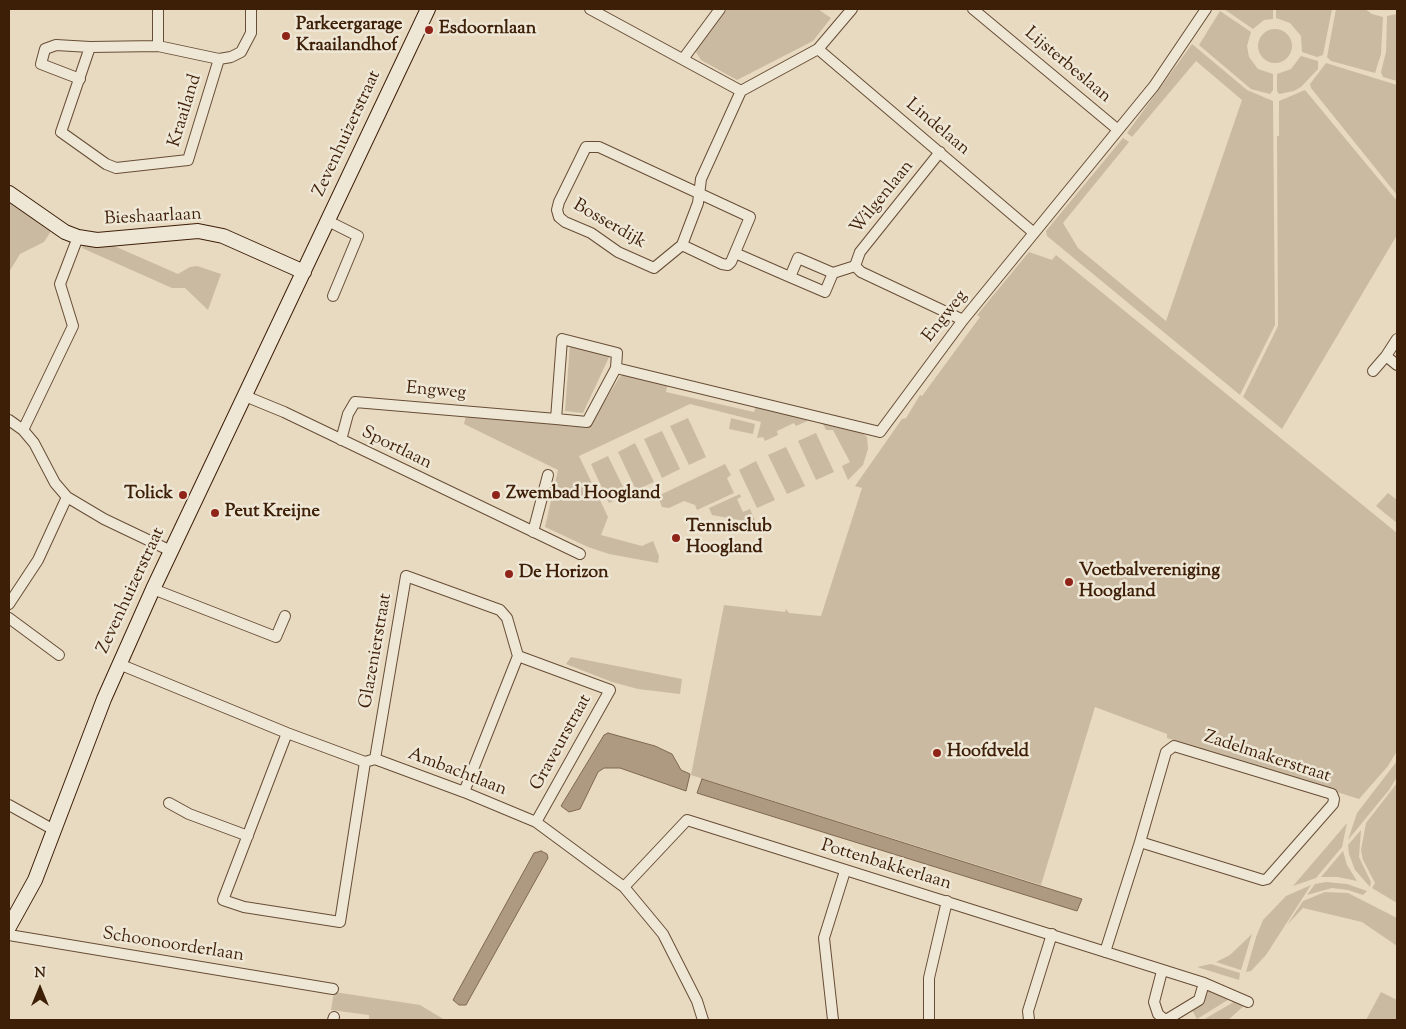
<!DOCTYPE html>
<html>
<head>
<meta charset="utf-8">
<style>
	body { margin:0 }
	#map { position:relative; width:1406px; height:1029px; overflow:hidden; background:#e7dac0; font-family:"Sorts Mill Goudy",serif }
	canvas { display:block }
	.frame { position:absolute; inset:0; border:10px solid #3d1e07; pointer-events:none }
	.north { position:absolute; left:15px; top:964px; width:50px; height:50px; -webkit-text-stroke:4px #efe7d6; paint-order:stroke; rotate:0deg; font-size:14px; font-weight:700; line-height:20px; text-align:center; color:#3d1e07 }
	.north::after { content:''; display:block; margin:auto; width:18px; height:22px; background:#3d1e07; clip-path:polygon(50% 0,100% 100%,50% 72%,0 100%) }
</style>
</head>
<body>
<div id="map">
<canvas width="1406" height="1029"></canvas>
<div class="frame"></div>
<div class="north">N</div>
</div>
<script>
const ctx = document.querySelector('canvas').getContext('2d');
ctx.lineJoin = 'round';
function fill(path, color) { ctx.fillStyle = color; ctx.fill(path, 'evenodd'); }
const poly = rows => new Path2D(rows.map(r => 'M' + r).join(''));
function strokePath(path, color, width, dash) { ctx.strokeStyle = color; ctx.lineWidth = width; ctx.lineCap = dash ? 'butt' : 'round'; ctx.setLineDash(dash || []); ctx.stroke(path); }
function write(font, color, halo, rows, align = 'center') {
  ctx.font = font + ' "Sorts Mill Goudy",serif'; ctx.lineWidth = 5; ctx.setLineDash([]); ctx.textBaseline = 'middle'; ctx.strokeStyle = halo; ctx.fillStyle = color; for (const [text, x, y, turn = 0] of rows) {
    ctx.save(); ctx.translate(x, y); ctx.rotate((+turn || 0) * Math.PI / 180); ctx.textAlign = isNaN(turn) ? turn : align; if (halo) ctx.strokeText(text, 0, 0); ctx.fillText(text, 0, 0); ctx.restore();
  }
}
fill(poly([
	[727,9,818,9,831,18,813,41,737,80,701,60,696,52,698,46],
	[1224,9,1273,9,1273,19,1264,20,1253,29],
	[1276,9,1332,9,1323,55,1317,57,1302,52,1301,36,1290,23,1276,18],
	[1336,9,1365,9,1372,14,1383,17,1381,54,1375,73,1331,61,1327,57],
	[1220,11,1251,32,1247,46,1249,57,1258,69,1273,74,1273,90,1270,94,1251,89,1199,45],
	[1397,14,1397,81,1383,77,1381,72,1386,52,1387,16],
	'1258 46a17 17 0 1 1 34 0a17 17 0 1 1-34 0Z',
	[1192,44,1247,90,1273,101,1275,325,1240,395,1047,236,1046,231,1123,138,1129,142,1063,223,1078,248,1166,321,1242,100,1196,61,1132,137,1127,133],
	[1301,56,1318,61,1318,69,1301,87,1294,91,1279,94,1277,91,1277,74,1291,69],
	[1326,63,1397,85,1397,195,1311,88,1310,84],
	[1305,90,1397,201,1397,235,1282,429,1243,397,1278,326,1277,136,1279,136,1279,101],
	[9,200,53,228,44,242,20,254,9,272],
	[105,242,178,274,190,267,197,266,221,274,208,310,185,288,172,288,82,248,84,243],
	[1029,252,1052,260,1056,255,1397,533,1397,751,1388,766,1359,799,1167,738,1167,734,1095,707,1041,885,691,775,724,605,785,612,786,609,789,613,821,616,862,488,855,486,902,419,906,418,920,395,922,396,980,317,977,315],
	[570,344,610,355,583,413,565,411],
	[623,374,668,383,666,392,754,412,756,406,814,418,796,426,794,423,777,431,778,435,765,441,763,437,757,438,761,422,690,404,579,456,608,517,601,535,642,546,653,541,659,556,658,563,609,554,588,547,545,527,558,470,464,424,466,416,589,427,619,378],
	[688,418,706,457,689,465,670,426],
	[731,418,755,424,753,434,729,429],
	[821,420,858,429,867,437,868,449,863,465,848,480,842,466,850,462,833,430,826,430],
	[662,431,680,469,662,478,644,439],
	[816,433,834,472,816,480,798,441],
	[635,443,654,482,636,490,618,452],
	[786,447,805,486,787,494,768,455],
	[608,456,627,495,609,503,591,464],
	[756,461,775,500,757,508,739,470],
	[725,464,731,475,727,478,734,493,697,510,695,505,684,501,669,508,662,507,659,499,660,495],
	[1388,493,1397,500,1397,523,1376,506],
	[740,494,741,497,737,499,743,512,750,509,756,523,748,527,745,521,712,515,709,508],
	[571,657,682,679,680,694,638,689,612,682,566,664],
	[1397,761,1397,777,1389,790,1348,840,1357,813],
	[1397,783,1397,903,1372,888,1375,883,1363,860,1361,850,1366,823],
	[1347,823,1342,847,1316,878,1293,886],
	[1361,830,1359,857,1371,882,1370,887,1355,870,1349,854,1348,845],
	[1343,851,1347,865,1357,881,1338,877,1321,877],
	[1326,882,1347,884,1367,891,1363,895,1348,890,1332,888,1307,895,1315,884],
	[1311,885,1266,955,1251,971,1246,972,1256,937,1263,920,1286,896],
	[1325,892,1348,893,1397,918,1397,946,1362,922,1303,908,1287,925,1303,901],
	[1252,934,1241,970,1216,962,1230,955],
	[1211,964,1240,973,1239,980,1197,967],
	[1207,988,1231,998,1197,1019,1192,1010,1202,1004],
	[334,992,420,1005,445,1020,369,1020,369,1015,331,1010],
	[1381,992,1397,1000,1397,1020,1366,1020],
	[1237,1000,1245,1005,1228,1020,1203,1020]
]), '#cabaa1');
const water = poly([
	[608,733,655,746,672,754,681,770,690,774,686,791,620,768,604,768,598,772,580,809,569,812,561,806,604,735,608,733],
	[702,779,1034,884,1082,899,1077,911,697,793,702,779],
	[541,851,547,854,548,858,466,1005,459,1005,453,1000,534,853,541,851]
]);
fill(water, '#ad9a81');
strokePath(water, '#806850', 1);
const street = poly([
	[590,9,741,91],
	[973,9,1117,129],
	[158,46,158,9],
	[818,49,1034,233],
	[219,59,188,160,116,168,106,164,61,132,90,47,158,46,219,59,231,57,241,52,251,33,251,9],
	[683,59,720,9],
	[80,79,41,64,45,49,56,45,90,47],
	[741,91,818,49,852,9],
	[586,147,599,147,750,217,731,262,728,265,722,264,682,245,654,268,618,252,591,233,565,222,559,217,557,210,559,202,586,147],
	[940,152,860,252,855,266,861,272,963,320],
	[328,221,358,236,333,296],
	[682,245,698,203,701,179,741,91],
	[735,253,790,277,798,258,833,273,855,266],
	[790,277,825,292,833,273],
	[1397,339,1386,356,1397,365],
	[1373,371,1386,356],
	[245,396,284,412,580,554],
	[556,419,587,422,616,368],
	[9,420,23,430,34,443,55,483,67,497,104,519,171,551],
	[23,430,73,326,60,284,78,237],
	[341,440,348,414,355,402,556,419,562,339,617,353,616,368,880,432,963,320,1154,86,1206,9],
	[533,532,548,475],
	[153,589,276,637,285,616],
	[9,604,38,560,67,497],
	[9,618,59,655],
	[518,656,610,690,536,822],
	[119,664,287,733,365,762,375,759,464,792,536,822,624,887,663,934,697,1001,703,1020],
	[287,733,223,900,244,907,340,922,365,762],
	[375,759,406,576,500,610,507,618,518,656,464,792],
	[169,803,189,814,248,836],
	[9,805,54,830],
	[624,887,687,820,1204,983,1248,1002],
	[9,935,333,989],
	[1105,952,1140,842,1263,880,1267,879,1333,804,1334,799,1332,794,1174,746,1166,752,1140,842],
	[1162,971,1154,1002,1158,1014,1165,1020],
	[333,1020,334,1017],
	[833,1020,824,938,845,871],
	[929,1020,929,978,947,901],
	[1029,1020,1028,1011,1052,934],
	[1166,1020,1199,1000,1204,983]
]);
const secondary = poly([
	[9,193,65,232,78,237,97,240,198,231,223,236,304,272],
	[9,927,35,880,104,699,153,589,428,9]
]);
strokePath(street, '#684d35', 12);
strokePath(secondary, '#3d1e07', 16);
strokePath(street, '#efe7d6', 10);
strokePath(secondary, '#efe7d6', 14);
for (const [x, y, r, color] of [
	[429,30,5,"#8f2418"],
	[286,36,5,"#8f2418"],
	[183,495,5,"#8f2418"],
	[496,495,5,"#8f2418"],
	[215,513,5,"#8f2418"],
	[676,538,5,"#8f2418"],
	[509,574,5,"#8f2418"],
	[1069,582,5,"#8f2418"],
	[937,753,5,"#8f2418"]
]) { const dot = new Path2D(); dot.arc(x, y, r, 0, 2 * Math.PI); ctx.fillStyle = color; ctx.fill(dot); strokePath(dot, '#efe7d6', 2); }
write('bold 18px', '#3d1e07', '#efe7d6', [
	["Parkeergarage",296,26],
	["Kraailandhof",296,47],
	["Esdoornlaan",439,30],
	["Tolick",173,495,"right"],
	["Zwembad Hoogland",506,495],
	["Peut Kreijne",225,513],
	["Tennisclub",686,528],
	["Hoogland",686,549],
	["Voetbalvereniging",1079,572],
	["Hoogland",1079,593],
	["De Horizon",519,574],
	["Hoofdveld",947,753]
], 'left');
write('18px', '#3d1e07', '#efe7d6', [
	["Lijsterbeslaan",1067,66,40],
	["Kraailand",186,111,-73],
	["Lindelaan",937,128,40],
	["Zevenhuizerstraat",348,134,-65],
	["Wilgenlaan",883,198,-51],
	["Bieshaarlaan",153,218,-3],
	["Bosserdijk",609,225,30],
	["Engweg",946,317,-52],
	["Engweg",436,392,5],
	["Sportlaan",396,449,26],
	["Zevenhuizerstraat",132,591,-65],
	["Glazenierstraat",377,651,-80],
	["Graveurstraat",562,743,-61],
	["Zadelmakerstraat",1267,758,18],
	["Ambachtlaan",457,773,21],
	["Pottenbakkerlaan",886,866,17],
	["Schoonoorderlaan",173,946,9]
]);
</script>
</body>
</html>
